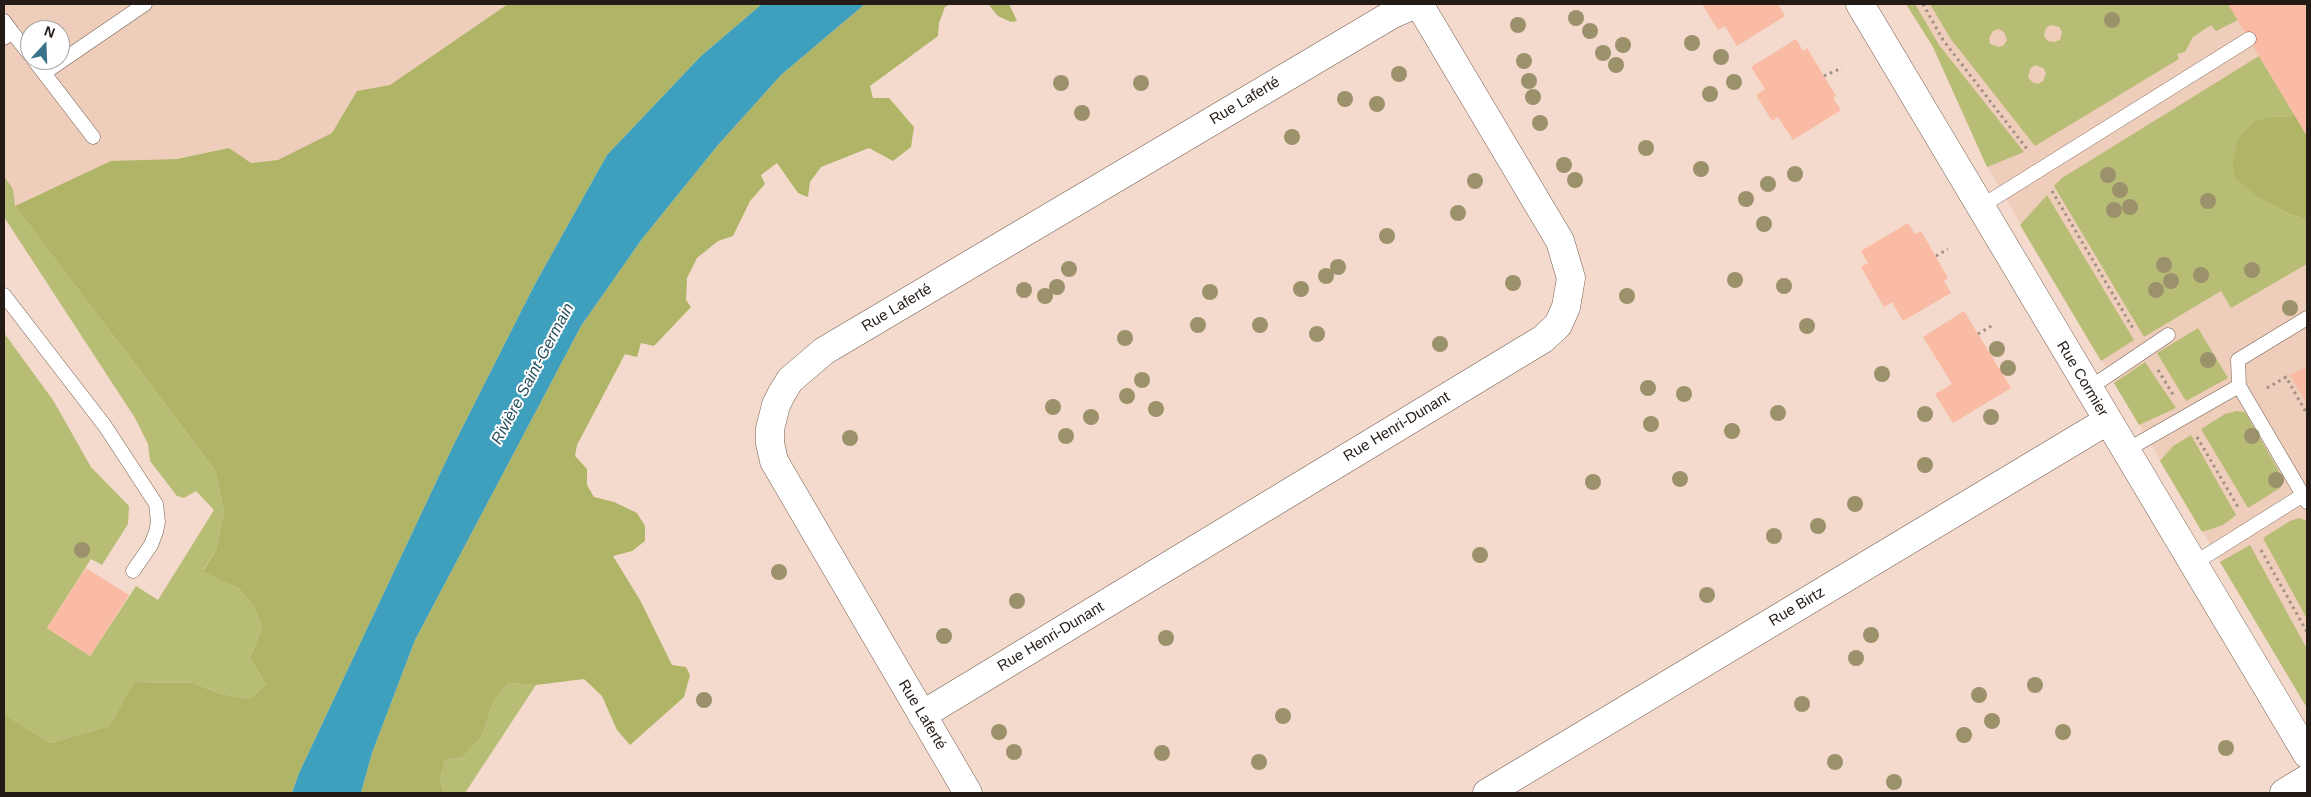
<!DOCTYPE html>
<html>
<head>
<meta charset="utf-8">
<style>
	body { margin:0 }
	#map { position:relative; width:2311px; height:797px; overflow:hidden; background:#f4dacc; font-family:Arial,sans-serif }
	canvas { display:block }
	.frame { position:absolute; inset:0; border:5px solid #241b16; pointer-events:none }
	.north { position:absolute; left:20px; top:20px; width:50px; height:50px; box-sizing:border-box; background:#fff; border:1px solid #a7a4a2; border-radius:50%; rotate:20deg; font-size:14px; font-weight:700; line-height:20px; text-align:center; color:#241b16 }
	.north::after { content:''; display:block; margin:auto; width:18px; height:22px; background:#3a728c; clip-path:polygon(50% 0,100% 100%,50% 72%,0 100%) }
</style>
</head>
<body>
<div id="map">
<canvas width="2311" height="797"></canvas>
<div class="frame"></div>
<div class="north">N</div>
</div>
<script>
const ctx = document.querySelector('canvas').getContext('2d');
ctx.lineJoin = 'round';
function fill(path, color) { ctx.fillStyle = color; ctx.fill(path, 'evenodd'); }
const poly = rows => new Path2D(rows.map(r => 'M' + r).join(''));
function strokePath(path, color, width, dash) { ctx.strokeStyle = color; ctx.lineWidth = width; ctx.lineCap = dash ? 'butt' : 'round'; ctx.setLineDash(dash || []); ctx.stroke(path); }
function write(font, color, halo, rows, align = 'center') {
  ctx.font = font + ' Arial,sans-serif'; ctx.lineWidth = 4; ctx.setLineDash([]); ctx.textBaseline = 'middle'; ctx.strokeStyle = halo; ctx.fillStyle = color; for (const [text, x, y, turn = 0] of rows) {
    ctx.save(); ctx.translate(x, y); ctx.rotate((+turn || 0) * Math.PI / 180); ctx.textAlign = isNaN(turn) ? turn : align; if (halo) ctx.strokeText(text, 0, 0); ctx.fillText(text, 0, 0); ctx.restore();
  }
}
fill(poly([
	[4,4,508,4,390,85,357,91,332,133,278,160,251,163,229,148,177,159,149,160,44,192,4,211],
	[30,30,60,30,60,60,30,60],
	[1906,4,2307,4,2307,708,1987,167,1933,47]
]), '#eecdba');
fill(poly([
	[1906,4,1915,4,1939,45,2024,152,1987,167,1933,47],
	[1930,4,2228,4,2238,20,2216,31,2211,25,2193,37,2185,52,2177,54,2179,59,2035,146,1950,38],
	[2051,25,2059,27,2062,32,2060,40,2054,42,2048,41,2044,36,2046,28],
	[1999,29,2004,32,2007,40,2004,45,1999,47,1990,44,1989,38,1993,31],
	[2035,65,2043,68,2046,73,2043,81,2038,84,2032,82,2028,77,2030,69],
	[2259,56,2295,116,2271,117,2235,179,2258,197,2289,214,2307,219,2307,264,2231,308,2221,291,2144,337,2054,186,2062,178],
	[4,176,13,189,15,206,215,470,224,512,216,550,203,570,238,588,254,606,262,628,250,658,266,685,249,699,221,694,193,683,134,682,109,726,50,743,4,714,4,333,53,400,91,467,129,506,128,524,102,565,91,559,47,628,90,656,136,586,158,600,214,510,196,491,184,498,177,496,150,461,148,444,135,418,4,217],
	[2047,195,2134,340,2101,361,2020,225],
	[2198,328,2228,378,2186,401,2157,353],
	[2145,362,2176,408,2139,425,2114,383],
	[2236,411,2245,412,2284,480,2280,488,2248,508,2201,429,2225,414],
	[2191,435,2236,515,2223,525,2202,532,2160,461,2173,446],
	[2299,518,2307,521,2307,619,2263,538,2290,521],
	[2250,545,2307,649,2307,708,2220,562],
	[508,683,536,685,465,793,444,793,440,781,445,760,463,757,482,736,493,703]
]), '#b8bd75');
fill(poly([
	[508,4,762,4,701,56,607,155,535,284,455,442,299,773,292,793,4,793,4,714,50,743,109,726,134,682,193,683,221,694,249,699,266,685,250,658,262,628,254,606,238,588,203,571,216,550,224,512,215,470,15,206,111,161,177,159,229,148,251,163,278,160,332,133,357,91,390,85],
	[865,4,951,4,945,7,939,23,938,36,870,86,873,98,889,98,914,127,911,147,893,161,869,148,821,167,810,182,808,197,798,193,777,163,761,175,765,184,750,201,733,236,718,241,697,258,687,278,686,300,691,307,654,346,641,343,637,357,625,354,577,445,575,456,587,469,587,485,594,497,614,502,637,513,645,526,645,541,632,551,613,556,640,600,672,665,686,667,690,675,684,697,630,745,617,730,602,696,584,679,536,685,508,683,493,703,482,736,463,757,445,760,440,781,444,793,361,793,372,753,415,640,581,326,642,239,718,145,781,75],
	[988,4,1009,4,1017,21,1011,22,998,16],
	[2295,116,2307,136,2307,219,2289,214,2258,197,2235,179,2233,161,2238,139,2254,122,2271,117]
]), '#afb467');
fill(poly([
	[762,4,865,4,781,75,718,145,642,239,581,326,415,640,372,753,361,793,292,793,299,773,455,442,535,284,607,155,701,56]
]), '#3ea0bd');
fill(poly([
	[1702,4,1778,4,1785,16,1737,46,1725,26,1718,30],
	[2228,4,2307,4,2307,136,2259,56],
	[1796,39,1803,51,1807,48,1836,96,1833,98,1841,110,1793,140,1778,117,1772,121,1756,95,1765,89,1751,67],
	[1908,223,1915,234,1921,231,1948,278,1944,281,1951,293,1903,321,1892,302,1884,307,1861,267,1868,263,1861,251],
	[1964,311,2011,388,1953,423,1935,394,1952,384,1923,337],
	[2307,366,2307,405,2290,375],
	[86,568,129,595,90,656,47,628]
]), '#f9bba4');
const service = poly([
	[4,21,12,32,4,38],
	[12,32,30,55],
	[34,60,93,137],
	[44,73,145,4],
	[1980,207,2249,39],
	[4,295,105,426,156,504,158,522,156,532,151,545,133,571],
	[2307,318,2238,360,2239,386,2307,502],
	[2088,389,2168,335],
	[2125,451,2239,386],
	[2193,564,2303,495]
]);
const minor = poly([
	[922,715,1543,339,1558,325,1566,307,1571,278,1560,241,1419,4],
	[968,793,774,461,770,443,770,429,776,405,782,393,790,380,824,351,1391,15,1415,4],
	[1487,793,2107,421],
	[2284,793,2307,779]
]);
const tertiary = poly([
	[1860,4,2307,754]
]);
strokePath(service, '#745e51', 15);
strokePath(minor, '#745e51', 29);
strokePath(tertiary, '#745e51', 29);
strokePath(poly([
	[1923,4,1943,40,2027,149],
	[1824,76,1842,68],
	[2052,191,2134,330],
	[1936,256,1948,249],
	[1978,334,1993,325],
	[2158,370,2174,396],
	[2267,388,2286,377,2307,414],
	[2197,437,2238,507],
	[2261,550,2307,632]
]), '#a18e84', 3, [2.5, 4]);
strokePath(service, '#fff', 14);
strokePath(minor, '#fff', 28);
strokePath(tertiary, '#fff', 28);
ctx.fillStyle = '#9b916b';
for (const [x, y] of [
	[1576,18],
	[2112,20],
	[1518,25],
	[1590,31],
	[1692,43],
	[1623,45],
	[1603,53],
	[1721,57],
	[1524,61],
	[1616,65],
	[1399,74],
	[1529,81],
	[1734,82],
	[1061,83],
	[1141,83],
	[1710,94],
	[1533,97],
	[1345,99],
	[1377,104],
	[1082,113],
	[1540,123],
	[1292,137],
	[1646,148],
	[1564,165],
	[1701,169],
	[1795,174],
	[2108,175],
	[1575,180],
	[1475,181],
	[1768,184],
	[2120,190],
	[1746,199],
	[2208,201],
	[2130,207],
	[2114,210],
	[1458,213],
	[1764,224],
	[1387,236],
	[2164,265],
	[1338,267],
	[1069,269],
	[2252,270],
	[2201,275],
	[1326,276],
	[1735,280],
	[2171,281],
	[1513,283],
	[1784,286],
	[1057,287],
	[1301,289],
	[1024,290],
	[2156,290],
	[1210,292],
	[1045,296],
	[1627,296],
	[2290,308],
	[1198,325],
	[1260,325],
	[1807,326],
	[1317,334],
	[1125,338],
	[1440,344],
	[1997,349],
	[2208,360],
	[2008,368],
	[1882,374],
	[1142,380],
	[1648,388],
	[1684,394],
	[1127,396],
	[1053,407],
	[1156,409],
	[1778,413],
	[1925,414],
	[1091,417],
	[1991,417],
	[1651,424],
	[1732,431],
	[1066,436],
	[2252,436],
	[850,438],
	[1925,465],
	[1680,479],
	[2276,480],
	[1593,482],
	[1855,504],
	[1818,526],
	[1774,536],
	[82,550],
	[1480,555],
	[779,572],
	[1707,595],
	[1017,601],
	[1871,635],
	[944,636],
	[1166,638],
	[1856,658],
	[2035,685],
	[1979,695],
	[704,700],
	[1802,704],
	[1283,716],
	[1992,721],
	[999,732],
	[2063,732],
	[1964,735],
	[2226,748],
	[1014,752],
	[1162,753],
	[1259,762],
	[1835,762],
	[1894,782]
]) { ctx.beginPath(); ctx.arc(x, y, 8, 0, 2 * Math.PI); ctx.fill(); }
write('15px', '#241b16', '#fff', [
	["Rue Laferté",1245,101,-31],
	["Rue Laferté",897,308,-31],
	["Rue Cormier",2082,379,59],
	["Rue Henri-Dunant",1397,427,-31],
	["Rue Birtz",1797,607,-31],
	["Rue Henri-Dunant",1051,637,-31],
	["Rue Laferté",922,715,59]
]);
write('italic 16px', '#26505d', '#fff', [
	["Rivière Saint-Germain",533,374,-62]
]);
</script>
</body>
</html>
